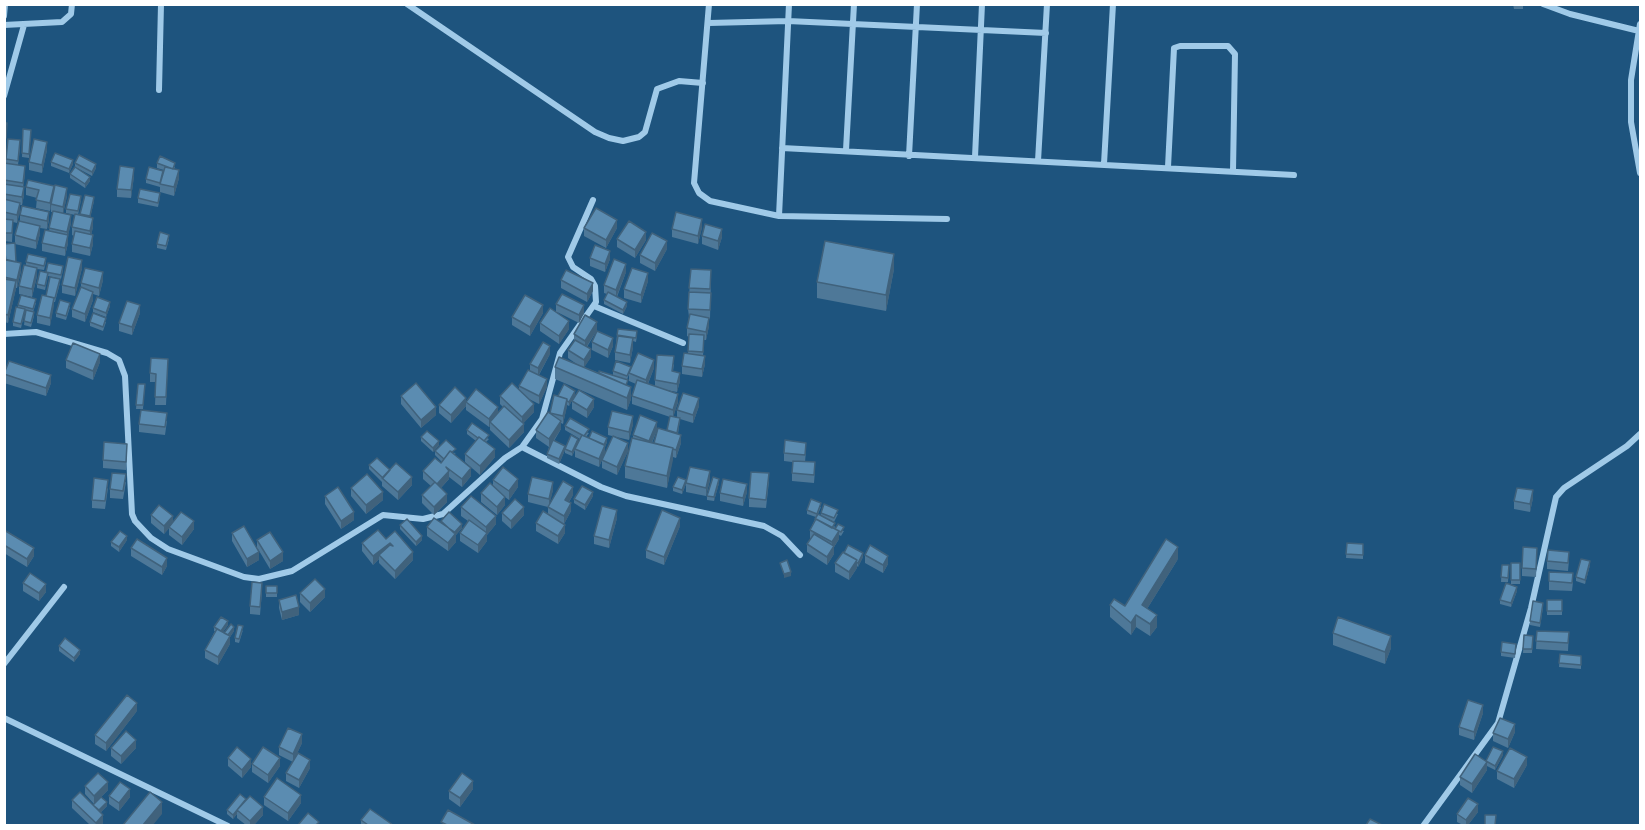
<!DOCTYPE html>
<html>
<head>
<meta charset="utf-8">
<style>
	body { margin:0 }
	#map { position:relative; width:1645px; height:830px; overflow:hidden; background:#1e547e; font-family:"Exo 2",sans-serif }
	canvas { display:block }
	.frame { position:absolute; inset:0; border:6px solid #fff; pointer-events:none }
</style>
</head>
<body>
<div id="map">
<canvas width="1645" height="830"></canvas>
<div class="frame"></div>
</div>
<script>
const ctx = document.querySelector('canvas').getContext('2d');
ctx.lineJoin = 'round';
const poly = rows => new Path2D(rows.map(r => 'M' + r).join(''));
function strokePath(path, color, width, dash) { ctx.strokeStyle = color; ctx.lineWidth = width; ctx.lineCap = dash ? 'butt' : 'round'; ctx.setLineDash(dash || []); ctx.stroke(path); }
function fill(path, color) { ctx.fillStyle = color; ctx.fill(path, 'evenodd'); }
strokePath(poly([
	[407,4,595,132,609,138,623,141,639,137,645,132,657,89,679,81,703,83],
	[709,4,694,183,699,193,710,201,779,216,947,219],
	[1543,4,1570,14,1639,31],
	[4,16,5,4],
	[709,23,788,21,1046,33],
	[1640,24,1631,80,1631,122,1640,173],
	[4,25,62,22,71,14,72,4],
	[159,90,161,4],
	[4,96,24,25],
	[782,148,1294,175],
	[846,150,854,4],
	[909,156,917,4],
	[975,157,982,4],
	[1038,161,1047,4],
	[1104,164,1113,4],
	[1168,167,1174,48,1180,46,1228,46,1235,54,1233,171],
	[779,216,789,4],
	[594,306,683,343],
	[4,334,36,332,107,353,119,360,125,376,132,514,135,521,151,538,168,549,244,577,259,579,292,571,383,515,423,519,443,514,505,458,522,447,601,487,626,496,764,526,782,536,800,555],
	[522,447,542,419,560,353,596,302,595,286,591,279,573,267,568,257,593,200],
	[4,664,64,587],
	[4,718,228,826],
	[1423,826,1498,723,1531,608,1556,497,1564,488,1627,446,1640,434]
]), '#a0cae8', 6);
fill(poly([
	[1513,4,1523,4,1523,9,1514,9],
	[23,129,31,130,29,158,22,157],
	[20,148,18,165,25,174,23,187,24,195,22,205,20,205,20,211,17,223,13,222,12,242,4,241,4,163,6,163,6,159],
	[47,150,42,173,29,170,29,162],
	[51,162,73,164,69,173,51,166],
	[75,163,96,168,92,176,77,168,90,181,85,188,70,178,70,174,75,167],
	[157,163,175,167,174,169,179,178,174,196,160,192,160,184,160,187,146,183,146,179,164,170,157,168],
	[134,176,131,198,117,197,117,189],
	[26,187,54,192,67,196,63,213,71,223,68,235,68,243,65,256,42,251,42,243,49,231,53,212,51,212,51,206,50,211,36,208,37,198,26,195],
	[160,197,158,207,138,203,138,198],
	[81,200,78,215,80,216,80,214,94,201,90,218,93,227,91,235,93,244,90,256,72,252,72,244,74,236,72,235,72,227,75,215,66,213,66,209],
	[20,215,49,220,47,229,40,228,40,234,36,249,15,244,15,235,20,221],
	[702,227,698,244,672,237,672,229],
	[584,228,617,228,606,248,584,236],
	[702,236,722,237,718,250,702,244],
	[169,239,166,250,157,248,157,244],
	[617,239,646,240,635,258,617,247],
	[667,249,655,271,640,263,640,255],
	[590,258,610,259,605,272,590,266],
	[4,259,16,262,21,271,17,288,16,288,8,323,4,322],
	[26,262,46,262,44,270,37,269,37,276,32,297,19,294,19,286,26,265],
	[82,268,75,296,62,293,62,285],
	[691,269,711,278,710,319,709,318,709,326,706,340,704,340,703,356,705,364,702,377,682,374,682,366,688,353,689,337,687,336,687,328,689,317,688,309],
	[894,269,886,311,817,298,817,282],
	[63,270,61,279,48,276,45,290,37,288,37,284,46,272],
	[626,272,617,297,627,306,623,314,604,304,604,300,607,294,604,293,604,285],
	[103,280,99,296,93,294,93,300,85,322,72,317,72,309,81,287,81,283],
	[561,280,593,291,587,302,561,288],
	[648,281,641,303,624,298,624,289],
	[60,283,55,302,54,302,50,326,37,323,37,315,46,296],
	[36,303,33,312,34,316,31,327,24,325,26,311,25,311,21,328,13,326,13,322,18,308,18,305],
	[556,304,584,313,579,323,557,312,569,329,559,344,540,331,540,323,556,312],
	[110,306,106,317,93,312,93,308],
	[70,307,66,320,56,317,56,313],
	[140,313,132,335,119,331,119,323],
	[543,313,530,336,512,325,512,317],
	[90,322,106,322,103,331,90,326],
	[597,330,587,347,591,357,584,367,599,373,613,375,613,371,654,368,648,384,655,386,655,380,674,364,673,371,680,381,677,392,666,390,678,402,673,417,677,418,677,410,699,406,693,423,680,419,678,434,681,443,676,458,673,457,667,488,625,478,625,466,633,438,633,435,657,430,652,443,654,443,667,430,670,417,632,404,632,396,636,384,629,381,629,374,627,380,627,385,631,399,627,410,555,379,555,367,578,365,568,358,568,350,574,342,574,334],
	[617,335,637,335,636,342,633,341,633,347,630,363,615,360,615,352],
	[592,342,613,346,608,358,592,350],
	[550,354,539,375,547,387,539,404,529,399,534,412,523,423,524,432,509,448,490,430,490,426,489,427,466,410,466,406,451,423,439,413,439,405,466,402,498,413,503,407,500,404,500,396,519,390,519,386,530,371,530,364],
	[168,359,166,405,155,405,156,382,150,382,150,373],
	[66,360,100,362,93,380,66,368],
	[4,374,51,383,46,396,4,383],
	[138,384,145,384,143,409,136,409],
	[554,395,558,396,575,395,569,406,567,405,563,424,561,423,561,429,554,441,565,449,578,442,580,439,565,430,565,426,589,433,586,437,607,442,605,447,605,453,628,451,617,475,602,468,602,460,599,467,575,457,575,449,577,446,572,456,565,453,565,450,559,464,547,458,547,454,549,447,536,438,536,430,550,414],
	[401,396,436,415,421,428,401,404],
	[572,401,594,407,587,418,572,409],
	[167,421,165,435,139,432,139,424],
	[633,424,629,440,608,435,608,427],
	[467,430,489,439,486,442,495,457,480,475,465,462,465,454,476,441,467,434],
	[421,437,439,445,433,452,421,441],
	[435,451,456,453,454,454,471,476,462,487,449,477,449,479,441,488,447,502,434,515,422,503,422,495,431,486,423,479,423,471,441,463,442,462,435,455],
	[806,451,805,462,815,470,814,483,792,481,792,462,784,461,784,453],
	[127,452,126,470,103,468,103,460],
	[369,465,390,470,412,485,398,500,382,486,382,482,369,469],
	[493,480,518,487,509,500,505,497,505,505,497,515,481,502,481,493,493,486],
	[710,480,706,496,686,492,686,483],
	[769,481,766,508,749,507,749,498],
	[126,482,123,499,110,498,110,489],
	[719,483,714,501,707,500,707,496],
	[686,484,682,494,673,491,673,487],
	[108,488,105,509,92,508,92,500],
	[351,488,383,500,366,514,351,496],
	[553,490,549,504,573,495,569,502,571,511,564,524,565,533,558,544,536,531,536,523,548,514,548,507,528,502,528,494],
	[747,492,743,506,720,501,720,493],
	[325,496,354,520,341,529,325,504],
	[593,496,585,510,574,503,574,499],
	[1533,498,1530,512,1514,509,1514,501],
	[461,507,496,524,487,535,487,541,478,553,460,541,460,533,468,521,461,516],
	[821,507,818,514,821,516,821,513,838,514,834,522,828,519,835,527,834,529,844,531,841,536,839,535,839,539,834,547,834,554,827,565,807,552,807,544,811,539,810,538,810,530,816,517,807,514,807,510],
	[502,513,524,515,511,529,502,521],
	[151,515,194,529,182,545,169,535,169,528,164,534,151,523],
	[617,518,609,548,594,544,594,536],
	[441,521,462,528,456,535,456,542,448,551,427,536,427,527,441,523],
	[400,525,422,540,416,546,400,529],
	[680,526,664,565,646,558,646,550],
	[4,530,34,556,27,567,4,553],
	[232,533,257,548,257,540,283,561,270,569,258,549,259,560,247,567,232,541],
	[386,539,413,560,395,579,379,563,379,559,373,565,362,551,362,543],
	[127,540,119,552,111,546,111,542],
	[1347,543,1363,544,1363,559,1346,558],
	[131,548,167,566,162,575,131,556],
	[844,553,863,557,858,567,857,566,857,568,849,580,835,572,835,563],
	[865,555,888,564,883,573,865,563],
	[1537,556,1536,577,1522,576,1522,568],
	[1178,559,1147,609,1157,627,1150,636,1136,627,1131,635,1110,617,1110,605,1125,606],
	[1569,560,1568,571,1547,569,1547,561],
	[1511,563,1520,563,1520,584,1511,584],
	[1502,565,1509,565,1508,582,1501,582],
	[1590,565,1585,584,1576,581,1576,577],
	[1549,581,1573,582,1572,591,1549,590],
	[23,583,46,592,39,601,23,591],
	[266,586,277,586,277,597,266,597],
	[262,591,260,615,250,614,250,606],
	[1517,591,1511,607,1500,604,1500,600],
	[300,593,325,597,310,612,300,602],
	[279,600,299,615,282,620,279,608],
	[1547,600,1562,600,1562,615,1547,615],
	[1543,607,1540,627,1530,625,1530,621],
	[228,625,223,632,224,633,234,631,230,637,230,644,218,665,205,658,205,650,215,631,214,631,214,627],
	[243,630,239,643,235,642,235,638],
	[1537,631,1569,632,1568,651,1536,649],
	[1333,633,1391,648,1385,664,1333,645],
	[1524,635,1533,636,1532,653,1523,653],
	[59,646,80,654,74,662,59,651],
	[1516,648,1515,658,1501,656,1501,652],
	[1560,654,1581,656,1581,669,1559,667],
	[137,711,106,751,95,744,95,735],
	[1483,713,1474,740,1459,735,1459,727],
	[1515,732,1508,748,1493,741,1493,733],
	[302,743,293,762,279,755,279,747],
	[111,748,136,748,121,764,111,756],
	[1503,755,1495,770,1487,766,1487,770,1472,793,1460,785,1460,777,1486,761],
	[228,758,251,767,242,778,228,766],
	[252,764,280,766,268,783,252,772],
	[1527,765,1514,788,1497,779,1497,771],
	[310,768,299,788,286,781,286,773],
	[85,786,108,790,101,797,107,806,101,812,103,823,101,825,90,825,72,808,72,800,93,805,94,804,85,794],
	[473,789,460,807,449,799,449,791],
	[240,794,263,815,254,825,246,825,237,818,237,814,233,819,227,814,227,810],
	[109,796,130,797,119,811,109,804],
	[264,797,301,803,288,821,264,805],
	[1478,812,1468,825,1469,825,1463,825,1457,822,1457,814],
	[361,820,393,825,361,825]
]), '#4e7898');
fill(poly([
	[47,142,47,150,42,173,42,165],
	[73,160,73,164,69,173,69,169],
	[96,164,96,168,92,176,92,172],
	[25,166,25,174,23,191,23,183],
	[134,168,134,176,131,198,131,190],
	[179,170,179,178,174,196,174,187],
	[90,177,90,181,85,188,85,184],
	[54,186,54,194,50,211,50,203],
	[24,187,24,195,22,205,22,197],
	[67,188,67,196,63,215,63,207],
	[20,203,20,211,17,223,17,215],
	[49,212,49,220,47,229,47,221],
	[71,215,71,223,67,240,67,232],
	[93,218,93,227,90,240,90,231],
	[702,219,702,227,698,244,698,236],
	[617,220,617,228,606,248,606,240],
	[40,226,40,234,36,249,36,241],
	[722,229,722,237,718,250,718,241],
	[646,232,646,240,635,258,635,250],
	[68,235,68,243,65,256,65,248],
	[93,235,93,244,90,256,90,248],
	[667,241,667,249,655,271,655,263],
	[610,251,610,259,605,272,605,264],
	[894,254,894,269,886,311,886,295],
	[82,260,82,268,75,296,75,288],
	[21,263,21,271,17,288,17,280],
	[626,264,626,272,616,298,616,290],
	[37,268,37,276,32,297,32,289],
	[103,272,103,280,99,296,99,288],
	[648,273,648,281,641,303,641,295],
	[16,281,16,289,8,323,8,315],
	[593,283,593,291,587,302,587,294],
	[93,292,93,300,85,322,85,314],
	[54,298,54,306,50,326,50,318],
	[110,302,110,306,106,317,106,313],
	[627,302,627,306,623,314,623,310],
	[140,305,140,313,132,335,132,327],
	[543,305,543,313,530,336,530,327],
	[584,305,584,313,579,323,579,315],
	[709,318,709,326,706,340,706,332],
	[569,321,569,329,559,344,559,336],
	[597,322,597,330,585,349,585,341],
	[613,338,613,346,608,358,608,350],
	[633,338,633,347,630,363,630,355],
	[550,346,550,354,538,376,538,368],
	[591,349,591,357,584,368,584,360],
	[100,354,100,362,93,380,93,371],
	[705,356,705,364,702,377,702,369],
	[654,360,654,368,646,388,646,380],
	[680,373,680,381,677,392,677,384],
	[51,375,51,383,46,396,46,388],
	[547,379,547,387,539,404,539,396],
	[631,387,631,399,627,410,627,398],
	[575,391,575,395,569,406,569,402],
	[678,394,678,402,673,418,673,410],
	[466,398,466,406,451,423,451,415],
	[699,398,699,406,693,423,693,415],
	[567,399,567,407,563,424,563,416],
	[594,399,594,407,587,418,587,410],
	[534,404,534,412,522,425,522,417],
	[436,407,436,415,421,428,421,420],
	[498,407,498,415,490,422,490,426,489,427,489,419],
	[633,416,633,424,629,440,629,432],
	[561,421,561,429,549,447,549,439],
	[657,422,657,430,649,449,649,441],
	[524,424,524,432,509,448,509,440],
	[681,435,681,443,676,458,676,450],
	[607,438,607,442,605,447,605,453,599,467,599,459],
	[578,439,578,443,572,456,572,452],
	[439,441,439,445,433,452,433,448],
	[628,443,628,451,617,475,617,467],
	[565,446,565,450,559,464,559,459],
	[673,448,673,460,667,488,667,476],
	[495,449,495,457,480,475,480,466],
	[471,468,471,476,462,487,462,479],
	[449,471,449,479,437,492,437,484],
	[710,471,710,480,706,496,706,488],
	[412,477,412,485,398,500,398,492],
	[518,479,518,487,509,500,509,491],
	[719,479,719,483,714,501,714,497],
	[686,480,686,484,682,494,682,490],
	[553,482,553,490,549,507,549,499],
	[747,484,747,492,743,506,743,498],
	[573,487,573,495,565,508,565,500],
	[1533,490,1533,498,1530,512,1530,504],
	[383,492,383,500,366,514,366,505],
	[593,492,593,496,585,510,585,505],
	[447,494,447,502,434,515,434,507],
	[505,497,505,505,497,515,497,507],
	[571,503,571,511,564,524,564,516],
	[524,507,524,515,511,529,511,521],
	[617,510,617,518,609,548,609,540],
	[354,512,354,520,341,529,341,521],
	[173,516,173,524,164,534,164,526],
	[496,516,496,524,487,535,487,541,478,553,478,545,486,534,486,527],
	[680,518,680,526,664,565,664,557],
	[194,521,194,529,182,545,182,537],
	[462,524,462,528,456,535,456,542,448,551,448,543,454,533],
	[565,525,565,533,558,544,558,536],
	[839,531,839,539,834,547,834,554,827,565,827,557,832,549,832,542],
	[127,536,127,540,119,552,119,547],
	[422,536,422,540,416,546,416,542],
	[390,543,390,551,379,555,379,559,373,565,373,556],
	[1178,547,1178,559,1142,617,1142,605],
	[34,548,34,556,27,567,27,559],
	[259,552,259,560,247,567,247,559],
	[283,552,283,561,270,569,270,561],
	[413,552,413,560,395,579,395,571],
	[863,553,863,557,858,567,858,563],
	[888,556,888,564,883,573,883,565],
	[167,558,167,566,162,575,162,567],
	[857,560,857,568,849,580,849,572],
	[1590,561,1590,565,1585,584,1585,580],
	[791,572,791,576,784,578,784,574],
	[46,584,46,592,39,601,39,593],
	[1517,587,1517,591,1511,607,1511,603],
	[325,589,325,597,310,612,310,603],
	[299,607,299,615,282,620,282,612],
	[1136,615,1136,627,1131,635,1131,623],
	[1157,615,1157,627,1150,636,1150,624],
	[228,621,228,625,221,635,221,631],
	[234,627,234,631,230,637,230,644,218,665,218,657,228,637],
	[1391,636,1391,648,1385,664,1385,652],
	[80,650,80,654,74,662,74,658],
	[137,703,137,711,106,751,106,743],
	[1483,705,1483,713,1474,740,1474,732],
	[1515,724,1515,732,1508,748,1508,739],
	[302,734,302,743,293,762,293,754],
	[136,740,136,748,121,764,121,756],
	[1503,751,1503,755,1495,770,1495,766],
	[1527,757,1527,765,1514,788,1514,779],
	[280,758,280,766,268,783,268,775],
	[251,759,251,767,242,778,242,770],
	[310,760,310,768,299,788,299,780],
	[1487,762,1487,770,1472,793,1472,784],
	[473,781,473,789,460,807,460,798],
	[108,782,108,790,94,804,94,796],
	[130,789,130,797,119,811,119,803],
	[301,795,301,803,288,821,288,813],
	[107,802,107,806,98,815,98,811],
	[162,802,162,814,153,825,143,825],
	[1478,804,1478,812,1468,825,1466,825,1466,820],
	[263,807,263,815,254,825,250,825,250,821],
	[237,810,237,814,233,819,233,815],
	[103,815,103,823,101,825,96,825,96,823]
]), '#40627c');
const building = poly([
	[4,122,7,123,6,138,4,137,4,122],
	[23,129,31,130,29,154,22,153,23,129],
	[8,139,20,140,18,161,6,159,8,139],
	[34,139,47,142,42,165,29,162,34,139],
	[55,153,73,160,69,169,51,162,55,153],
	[79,155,96,164,92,172,75,163,79,155],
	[160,156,175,163,173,169,157,163,160,156],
	[4,163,25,166,23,183,4,180,4,163],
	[120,166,134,168,131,190,117,189,120,166],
	[75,167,90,177,85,184,70,174,75,167],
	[149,167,163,171,160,183,146,179,149,167],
	[165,167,179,170,174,187,160,184,165,167],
	[28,180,54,186,50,203,36,200,39,190,26,187,28,180],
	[4,184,24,187,22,197,4,194,4,184],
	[55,185,67,188,63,207,51,204,55,185],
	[140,189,160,193,158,203,138,198,140,189],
	[70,194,81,196,78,211,66,209,70,194],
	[85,195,94,197,90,216,80,214,85,195],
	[4,199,20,203,17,215,4,212,4,199],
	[22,206,49,212,47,221,20,215,22,206],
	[596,208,617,220,606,240,584,228,596,208],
	[53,211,71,215,67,232,49,228,53,211],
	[676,212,702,219,698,236,672,229,676,212],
	[75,214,93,218,90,231,72,227,75,214],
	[4,219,13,220,12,233,4,233,4,219],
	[19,221,40,226,36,241,15,235,19,221],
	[629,221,646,232,635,250,617,239,629,221],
	[705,224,722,229,718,241,702,236,705,224],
	[45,230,68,235,65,248,42,243,45,230],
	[75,231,93,235,90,248,72,244,75,231],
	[160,232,169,235,166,246,157,244,160,232],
	[652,233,667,241,655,263,640,255,652,233],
	[825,241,894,254,886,295,817,282,825,241],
	[15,243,16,262,6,260,4,247,4,244,15,243],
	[595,245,610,251,605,264,590,258,595,245],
	[28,254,46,258,44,266,26,262,28,254],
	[68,257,82,260,75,288,62,285,68,257],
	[4,259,21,263,17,280,4,277,4,259],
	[614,259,626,264,616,290,604,285,614,259],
	[48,263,63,266,61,275,46,272,48,263],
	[24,265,37,268,32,289,19,286,24,265],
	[85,268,103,272,99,288,81,283,85,268],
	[632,268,648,273,641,295,624,289,632,268],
	[691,269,711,270,710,289,689,288,691,269],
	[566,270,593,283,587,294,561,280,566,270],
	[40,271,48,273,45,286,37,284,40,271],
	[50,277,60,279,55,298,46,296,50,277],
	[4,279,16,281,8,315,4,314,4,279],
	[81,287,93,292,85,314,72,309,81,287],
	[608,292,627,302,623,310,604,300,608,292],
	[689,292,711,293,710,310,688,309,689,292],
	[562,294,584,305,579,315,556,304,562,294],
	[21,295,36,299,33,309,18,305,21,295],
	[42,295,54,298,50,318,37,315,42,295],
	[525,295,543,305,530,327,512,317,525,295],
	[97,297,110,302,106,313,93,308,97,297],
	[60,300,70,303,66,316,56,313,60,300],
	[127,301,140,305,132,327,119,323,127,301],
	[16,307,25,309,21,324,13,322,16,307],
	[550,308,569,321,559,336,540,323,550,308],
	[26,310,34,312,31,323,24,321,26,310],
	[93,313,106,318,103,327,90,322,93,313],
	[690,314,709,318,706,332,687,328,690,314],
	[585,315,597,322,585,341,574,334,585,315],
	[618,329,637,331,636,338,617,335,618,329],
	[597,331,613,338,608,350,592,342,597,331],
	[689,334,704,335,703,352,688,351,689,334],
	[618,336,633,338,630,355,615,352,618,336],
	[575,340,591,349,584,360,568,350,575,340],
	[543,342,550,346,538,368,530,364,543,342],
	[73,343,100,354,93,371,66,360,73,343],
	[638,353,654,360,646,380,629,373,638,353],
	[684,353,705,356,702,369,682,366,684,353],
	[657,355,674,356,672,371,680,373,677,384,655,380,657,355],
	[559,357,631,387,627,398,555,367,559,357],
	[151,358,168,359,166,397,155,397,156,374,150,373,151,358],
	[9,361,51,375,46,388,4,374,9,361],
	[616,361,631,367,627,376,613,371,616,361],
	[528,370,547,379,539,396,519,386,528,370],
	[599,371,628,380,626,385,599,373,599,371],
	[637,380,678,394,673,410,632,396,637,380],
	[416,383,436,407,421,420,401,396,416,383],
	[512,383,534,404,522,417,500,396,512,383],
	[138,384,145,384,143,405,136,405,138,384],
	[564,384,575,391,569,402,567,401,567,399,558,396,564,384],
	[455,387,466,398,451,415,439,405,455,387],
	[476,389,498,407,489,419,466,402,476,389],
	[579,390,594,399,587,410,572,401,579,390],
	[683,393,699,398,693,415,677,410,683,393],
	[554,395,567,399,563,416,550,413,554,395],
	[504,406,524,424,509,440,490,422,504,406],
	[141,410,167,413,165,427,139,424,141,410],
	[612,411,633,416,629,432,608,427,612,411],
	[548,412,561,421,549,439,536,430,548,412],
	[640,415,657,422,649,441,633,435,640,415],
	[670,416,680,418,677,433,667,430,670,416],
	[570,418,589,429,584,436,565,426,570,418],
	[472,423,489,435,484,441,479,437,478,438,467,430,472,423],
	[658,428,681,435,676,450,673,449,673,448,654,443,658,428],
	[427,431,439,441,433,448,421,437,427,431],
	[592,431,607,438,604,445,589,438,592,431],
	[571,435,578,439,572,452,565,449,571,435],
	[582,435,605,445,599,459,575,449,582,435],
	[613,436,628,443,617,467,602,460,613,436],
	[479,437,495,449,480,466,465,454,479,437],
	[632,438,673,448,667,476,625,466,632,438],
	[446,440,456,449,452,452,450,451,444,459,435,451,446,440],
	[553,440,565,446,559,459,547,454,553,440],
	[785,440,806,443,805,455,784,453,785,440],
	[104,442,127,444,126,462,103,460,104,442],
	[450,451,471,468,462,479,446,467,449,471,437,484,423,471,435,458,441,463,450,451],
	[377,458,390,470,383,478,369,465,377,458],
	[793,461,815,462,814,475,792,473,793,461],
	[396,463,412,477,398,492,382,478,396,463],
	[503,467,518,479,509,491,493,480,503,467],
	[690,467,710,471,706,488,686,483,690,467],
	[751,472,769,473,766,500,749,498,751,472],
	[112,473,126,474,123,491,110,489,112,473],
	[367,474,383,492,366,505,351,488,367,474],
	[532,477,553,482,549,499,528,494,532,477],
	[678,477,686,480,682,490,673,487,678,477],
	[713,477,719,479,714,497,707,496,713,477],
	[94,478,108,480,105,501,92,500,94,478],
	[723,479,747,484,743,498,720,493,723,479],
	[563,481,573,487,565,500,571,503,564,516,548,507,563,481],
	[435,482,447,494,434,507,422,495,435,482],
	[490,483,505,497,497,507,481,493,490,483],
	[582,486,593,492,585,505,574,499,582,486],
	[338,487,354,512,341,521,325,496,338,487],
	[1517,488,1533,490,1530,504,1514,501,1517,488],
	[471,496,496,516,486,527,461,507,471,496],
	[515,499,524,507,511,521,502,513,515,499],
	[811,499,821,503,817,514,807,510,811,499],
	[824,504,838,510,834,518,821,513,824,504],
	[159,505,173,516,164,526,151,515,159,505],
	[602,506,617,510,609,540,594,536,602,506],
	[662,510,680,518,664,557,646,550,662,510],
	[543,511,565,525,558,536,536,523,543,511],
	[181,512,194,521,182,537,169,527,181,512],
	[449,512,462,524,454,533,441,521,449,512],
	[818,514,835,523,832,528,816,519,815,519,818,514],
	[434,518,456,533,448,543,427,527,434,518],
	[407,519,422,536,416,542,400,525,407,519],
	[816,519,839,531,832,542,810,530,816,519],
	[469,520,487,533,478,545,460,533,469,520],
	[838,524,844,527,841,532,835,529,838,524],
	[244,526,259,552,247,559,232,533,244,526],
	[4,530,34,548,27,559,4,545,4,530],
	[378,530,386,539,395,531,413,552,395,571,379,555,390,545,393,546,390,543,373,556,362,543,378,530],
	[120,531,127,536,119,547,111,542,120,531],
	[270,532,283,552,270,561,257,540,270,532],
	[814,534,834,546,827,557,807,544,814,534],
	[137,539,167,558,162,567,131,548,137,539],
	[1166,539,1178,547,1142,605,1157,615,1150,624,1136,615,1131,623,1110,605,1114,599,1125,606,1166,539],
	[1347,543,1363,544,1363,555,1346,554,1347,543],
	[848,545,863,553,858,563,856,562,857,560,844,553,848,545],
	[870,545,888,556,883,565,865,555,870,545],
	[1523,547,1537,548,1536,569,1522,568,1523,547],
	[1548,550,1569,552,1568,563,1547,561,1548,550],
	[843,552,857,560,849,572,835,563,843,552],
	[1581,559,1590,561,1585,580,1576,577,1581,559],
	[787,560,791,572,784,574,780,563,787,560],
	[1511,563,1520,563,1520,580,1511,580,1511,563],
	[1502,565,1509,565,1508,578,1501,577,1502,565],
	[1549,572,1573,573,1572,583,1549,581,1549,572],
	[30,573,46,584,39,593,23,583,30,573],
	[315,579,325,589,310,603,300,593,315,579],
	[252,582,262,583,260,607,250,606,252,582],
	[1506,583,1517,587,1511,603,1500,600,1506,583],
	[266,586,277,586,277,593,266,593,266,586],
	[296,595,299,607,282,612,279,600,296,595],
	[1547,600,1562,600,1562,611,1547,611,1547,600],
	[1533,601,1543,603,1540,623,1530,621,1533,601],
	[221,617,228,621,221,631,214,627,221,617],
	[1338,617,1391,636,1385,652,1333,633,1338,617],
	[231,624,234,627,228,635,224,633,231,624],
	[238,625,243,626,239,639,235,638,238,625],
	[217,629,230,636,218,657,205,650,217,629],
	[1537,631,1569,632,1568,643,1536,641,1537,631],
	[1524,635,1533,636,1532,649,1523,649,1524,635],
	[65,638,80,650,74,658,59,646,65,638],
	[1502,642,1516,644,1515,654,1501,652,1502,642],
	[1560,654,1581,656,1581,665,1559,663,1560,654],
	[127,695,137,703,106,743,95,735,127,695],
	[1468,700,1483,705,1474,732,1459,727,1468,700],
	[1500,718,1515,724,1508,739,1493,733,1500,718],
	[288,728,302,734,293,754,279,747,288,728],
	[126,731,136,740,121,756,111,748,126,731],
	[237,747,251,759,242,770,228,758,237,747],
	[263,747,280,758,268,775,252,764,263,747],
	[1493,747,1503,751,1495,766,1486,761,1493,747],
	[1510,748,1527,757,1514,779,1497,771,1510,748],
	[298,753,310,760,299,780,286,773,298,753],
	[1475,754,1487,762,1472,784,1460,777,1475,754],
	[98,773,108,782,94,796,85,786,98,773],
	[462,773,473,781,460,798,449,791,462,773],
	[277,778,301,795,288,813,264,797,277,778],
	[120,782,130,789,119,803,109,796,120,782],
	[80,792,103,815,96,823,72,800,80,792],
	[150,792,162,802,143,825,123,825,150,792],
	[240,794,246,799,233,815,227,810,240,794],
	[250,796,263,807,250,821,237,810,250,796],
	[101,797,107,802,99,810,93,805,101,797],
	[1468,798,1478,804,1466,820,1457,814,1468,798],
	[370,809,393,825,368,825,361,820,370,809],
	[448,810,475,825,447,825,441,822,448,810],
	[308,813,319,822,316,825,298,825,308,813],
	[1485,815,1496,815,1495,825,1485,825,1485,815],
	[1370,819,1382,825,1366,825,1370,819]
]);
fill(building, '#5b8cb1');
strokePath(building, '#40627c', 1.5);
</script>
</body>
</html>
